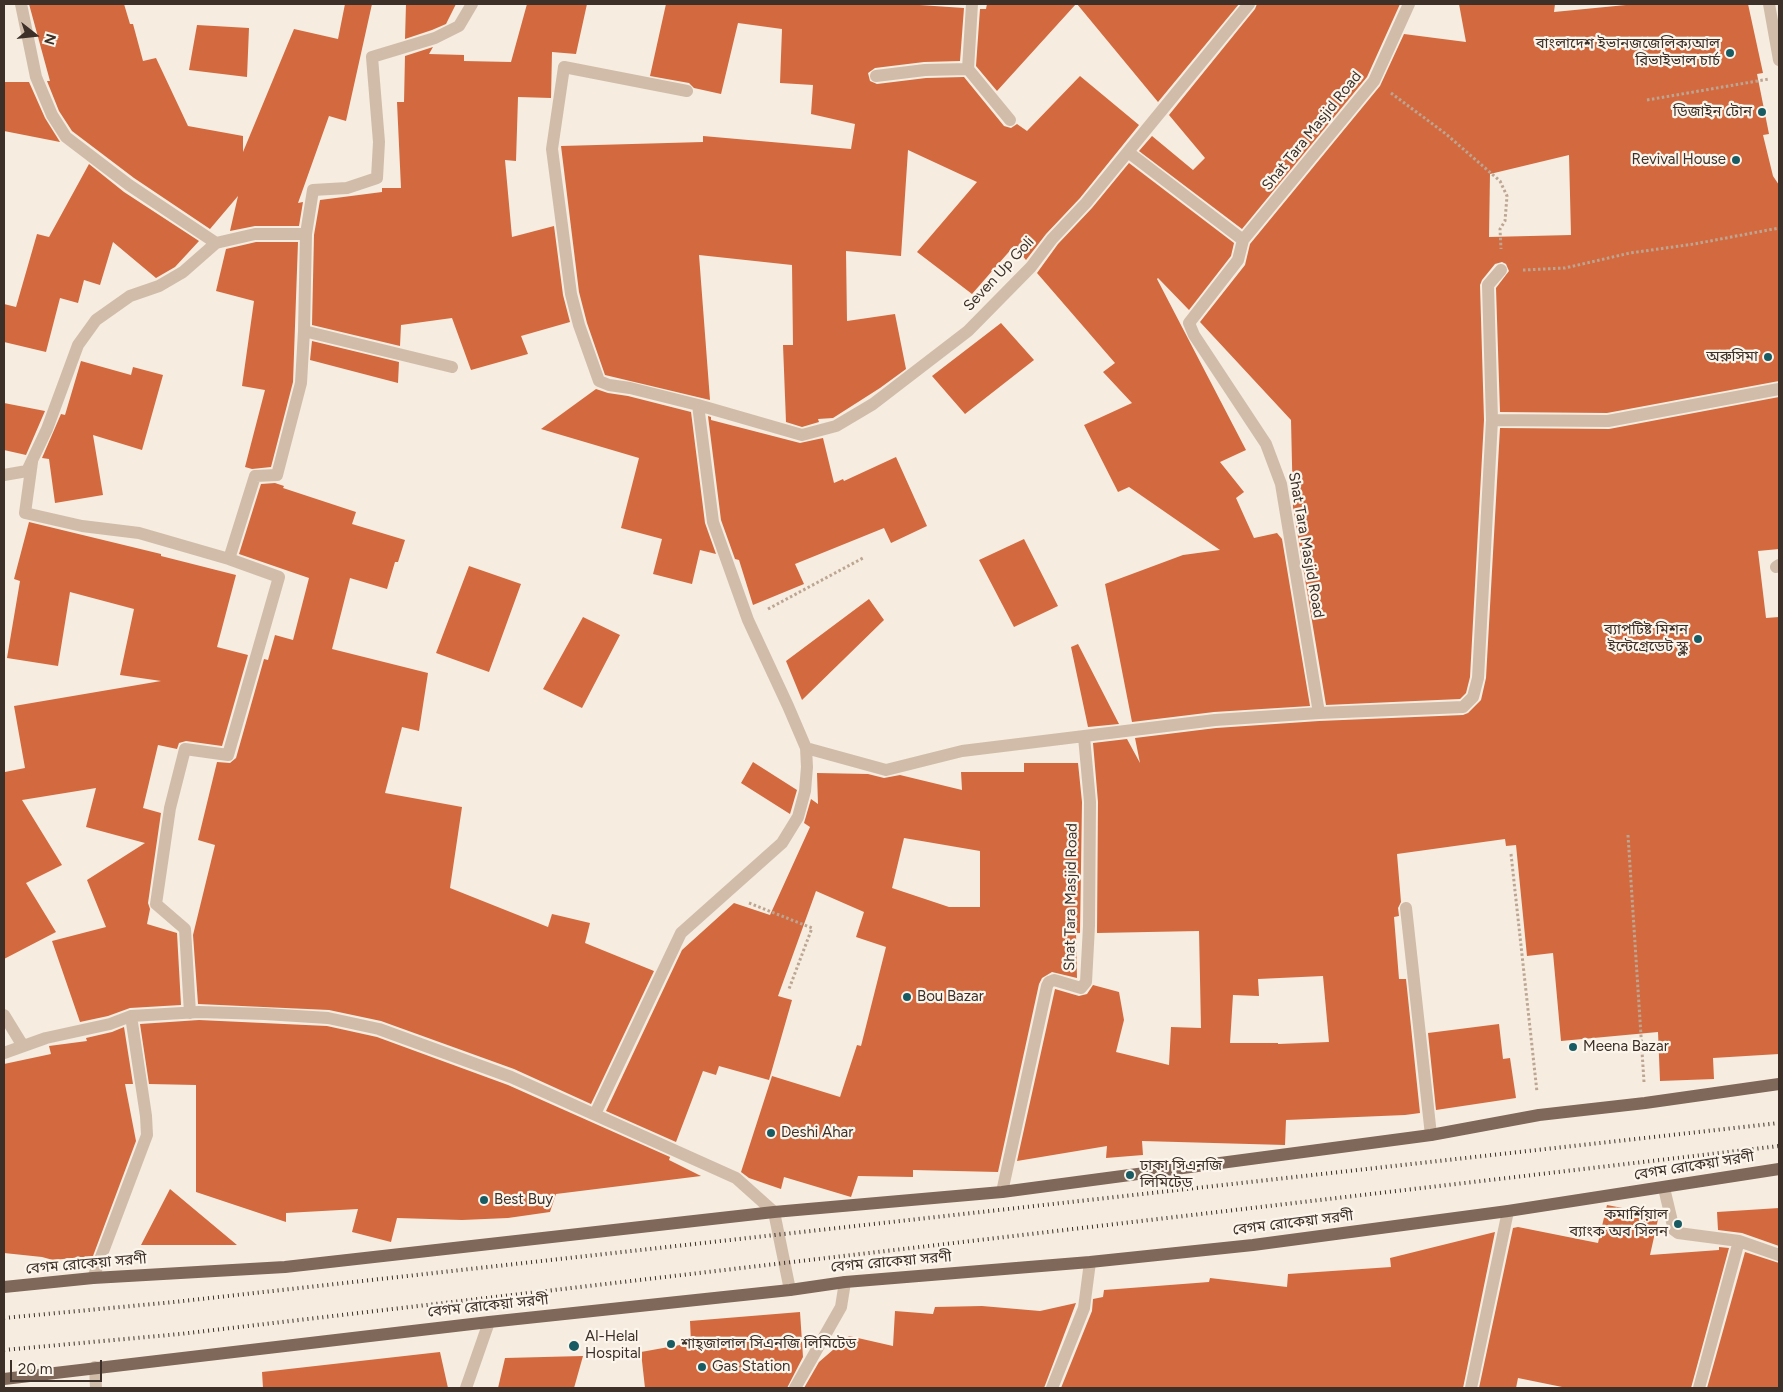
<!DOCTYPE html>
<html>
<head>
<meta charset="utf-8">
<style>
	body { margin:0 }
	#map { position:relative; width:1783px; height:1392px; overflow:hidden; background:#f6ecdf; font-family:Figtree,sans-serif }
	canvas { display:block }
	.frame { position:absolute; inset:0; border:5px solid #3c3029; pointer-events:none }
	.north { position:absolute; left:10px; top:10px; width:50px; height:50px; -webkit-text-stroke:4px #fcf5ec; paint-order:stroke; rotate:106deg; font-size:14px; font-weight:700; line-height:20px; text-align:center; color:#3c3029 }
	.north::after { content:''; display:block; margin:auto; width:18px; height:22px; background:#3c3029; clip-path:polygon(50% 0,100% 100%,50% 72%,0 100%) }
	.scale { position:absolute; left:10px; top:1360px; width:92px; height:22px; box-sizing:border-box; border:2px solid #3c3029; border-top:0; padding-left:6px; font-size:15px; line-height:18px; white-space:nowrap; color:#3c3029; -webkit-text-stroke:4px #fcf5ec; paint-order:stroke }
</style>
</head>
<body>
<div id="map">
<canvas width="1783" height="1392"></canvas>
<div class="frame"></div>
<div class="north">N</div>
<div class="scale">20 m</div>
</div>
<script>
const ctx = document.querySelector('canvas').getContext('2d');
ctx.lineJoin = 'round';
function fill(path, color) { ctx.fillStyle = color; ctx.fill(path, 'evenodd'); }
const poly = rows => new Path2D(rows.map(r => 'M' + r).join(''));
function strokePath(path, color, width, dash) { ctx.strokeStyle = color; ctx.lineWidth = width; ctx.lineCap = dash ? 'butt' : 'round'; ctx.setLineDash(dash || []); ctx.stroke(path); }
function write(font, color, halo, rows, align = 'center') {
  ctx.font = font + ' Figtree,"Noto Sans Bengali",sans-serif'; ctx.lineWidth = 4.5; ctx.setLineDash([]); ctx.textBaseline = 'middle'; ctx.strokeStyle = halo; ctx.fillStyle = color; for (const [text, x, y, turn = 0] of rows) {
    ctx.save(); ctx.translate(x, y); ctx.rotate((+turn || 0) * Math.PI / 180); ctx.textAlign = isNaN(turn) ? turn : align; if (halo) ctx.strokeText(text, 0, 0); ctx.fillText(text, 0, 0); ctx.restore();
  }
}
fill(poly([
	[29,4,124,4,130,24,133,24,143,61,156,58,188,126,243,136,243,152,294,29,338,39,345,4,372,4,346,121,329,116,298,203,303,202,299,226,255,226,230,231,238,196,210,229,134,178,72,131,59,111,47,81,50,81],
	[406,4,456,4,446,24,432,30,405,39],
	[527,4,587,4,576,54,552,52,551,98,518,97,516,161,505,160,512,237,554,226,563,295,570,322,521,336,528,354,471,370,452,318,401,325,400,346,312,325,314,235,320,200,382,192,382,188,401,188,397,102,404,102,405,56,433,47,429,54,464,55,464,61,511,62],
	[666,4,905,4,964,8,960,61,924,62,875,68,868,73,870,81,877,84,926,78,964,77,1004,126,1011,128,1017,124,1027,131,1080,76,1139,125,1080,198,1046,234,1026,260,1014,246,972,294,917,252,977,182,908,150,901,256,846,251,847,321,895,314,906,369,880,388,833,418,818,419,819,422,802,427,786,422,783,345,793,345,792,265,699,255,710,400,605,375,587,323,579,292,561,146,703,142,703,136,851,149,855,124,811,114,813,85,780,83,782,29,738,23,721,94,694,88,689,83,650,76],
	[987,4,1076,4,997,91,976,66,980,9,986,9],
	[1077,4,1239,4,1158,102],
	[1257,4,1400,4,1367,77,1242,229,1139,151,1152,136,1193,170,1205,158,1169,115,1255,9],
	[1459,4,1555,4,1554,12,1636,4,1748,4,1763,73,1757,74,1769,134,1763,135,1773,176,1779,185,1779,381,1607,413,1500,412,1496,288,1509,271,1506,264,1502,262,1495,264,1482,280,1480,285,1484,420,1470,677,1466,693,1460,699,1326,705,1293,507,1291,420,1200,322,1245,265,1250,244,1380,86,1404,34,1466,42],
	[1569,155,1571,235,1489,237,1490,174],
	[197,25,249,28,247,77,189,70],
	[4,82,29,82,45,118,60,142,4,131],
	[1129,163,1234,243,1231,256,1189,310,1158,278,1157,279,1246,450,1220,462,1244,492,1236,498,1254,538,1277,533,1282,539,1310,706,1214,712,1132,722,1105,584,1183,555,1220,550,1129,487,1118,492,1084,425,1132,403,1103,372,1115,363,1037,273,1058,244,1092,208],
	[89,164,124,192,199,241,175,267,156,278,113,242,100,285,84,280,78,303,60,298,46,352,4,342,4,304,16,307,37,234,49,237],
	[256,242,298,242,293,382,271,467,252,469,245,467,265,390,242,386,254,301,216,291,226,249],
	[1001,323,1034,360,965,414,932,376],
	[312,341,399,362,398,383,310,360],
	[81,361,131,375,133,367,163,375,142,450,93,435,103,495,55,503,49,459,42,458,61,414,65,415],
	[596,389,608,393,628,396,691,412,705,523,716,554,700,550,692,584,653,574,662,539,621,528,639,458,541,429],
	[1779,397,1779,549,1758,551,1766,618,1779,617,1779,1054,1713,1058,1714,1079,1660,1081,1658,1032,1561,1041,1553,953,1527,956,1516,845,1506,846,1505,839,1397,854,1401,902,1398,908,1399,916,1394,917,1399,979,1406,979,1420,1113,1405,1115,1286,1120,1285,1145,1142,1141,1143,1155,1106,1158,1107,1146,1017,1161,1055,989,1079,996,1087,994,1093,985,1119,992,1124,1020,1116,1052,1169,1065,1171,1027,1201,1028,1199,931,1097,933,1098,802,1093,743,1127,739,1140,763,1135,738,1216,728,1319,721,1463,715,1468,713,1481,700,1486,678,1500,428,1609,429],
	[1323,976,1329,1042,1278,1044,1278,1043,1230,1043,1233,995,1259,996,1258,979],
	[4,403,45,411,26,455,4,450],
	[708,416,711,417,711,420,800,443,823,438,834,483,843,479,844,481,896,457,927,526,891,543,884,528,795,564,804,584,753,605,739,560,735,559,721,520],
	[275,483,284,486,283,488,356,512,352,524,405,540,398,562,395,562,387,589,350,578,332,649,428,673,419,731,402,727,385,793,462,807,450,888,548,927,552,914,590,923,585,943,654,971,591,1104,514,1069,381,1021,329,1010,198,1004,193,935,215,845,198,840,217,762,230,763,236,758,264,659,268,660,275,635,293,640,309,578,239,554,261,484],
	[29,522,161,554,161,556,236,575,217,647,248,655,222,746,186,741,179,743,177,749,158,745,143,808,161,813,148,903,150,909,147,924,177,933,181,1005,130,1008,108,1016,80,1022,52,941,106,927,87,880,145,843,86,827,96,788,22,800,62,865,26,883,56,932,4,959,4,770,5,772,25,768,14,706,161,681,120,675,134,609,70,592,58,666,7,658,20,581,14,579],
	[1024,539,1058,606,1014,627,979,560],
	[469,566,521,584,489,672,436,653],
	[869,599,884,620,802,700,786,661],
	[583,617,620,635,582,708,543,689],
	[1078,644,1119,724,1088,727,1071,647],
	[753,762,797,790,790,814,741,783],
	[1024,763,1078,763,1082,802,1080,933,1076,933,1077,978,1052,972,1042,978,1039,984,998,1172,913,1170,913,1177,858,1176,851,1197,784,1177,781,1189,749,1178,741,1172,772,1076,840,1097,857,1045,861,1046,886,947,856,937,864,912,816,891,778,996,792,1000,769,1080,719,1066,716,1075,703,1071,676,1142,606,1111,682,950,734,903,770,915,810,827,804,823,811,799,818,804,817,773,868,774,884,778,900,775,962,790,961,772,1024,772],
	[904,838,980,851,980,907,949,907,892,888],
	[199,1020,327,1026,377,1037,508,1085,670,1157,669,1160,701,1176,556,1194,550,1212,508,1218,462,1220,397,1218,391,1242,352,1232,358,1209,286,1213,286,1222,196,1192,196,1085,149,1084,140,1024],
	[1499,1024,1503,1059,1510,1058,1516,1098,1436,1110,1428,1033],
	[124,1027,133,1084,125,1084,136,1141,93,1256,53,1260,42,1257,4,1253,4,1064,51,1054,49,1046,87,1041,86,1038,112,1032],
	[170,1189,237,1245,141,1245],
	[1607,1205,1659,1215,1650,1255,1719,1250,1719,1247,1729,1248,1691,1388,1567,1388,1518,1378,1516,1388,1479,1388,1513,1228,1518,1227,1598,1243],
	[1779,1208,1779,1246,1742,1233,1718,1230,1717,1212],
	[1495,1232,1463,1388,1061,1388,1092,1311,1093,1299,1103,1297,1104,1290,1209,1282,1210,1278,1287,1287,1288,1274,1391,1267,1390,1258],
	[1745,1252,1779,1263,1779,1388,1707,1388],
	[1076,1303,1044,1388,804,1388,819,1362,849,1336,893,1346,895,1311,933,1314,935,1307,982,1306,1040,1311],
	[800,1312,803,1357,787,1388,645,1388,641,1352,691,1343,690,1321],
	[440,1352,448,1388,263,1388,262,1372],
	[583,1356,574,1388,498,1388,505,1358]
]), '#d36a3f');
strokePath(poly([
	[1391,93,1446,134,1500,181,1507,196,1505,221,1500,229,1501,249],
	[1647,100,1769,79],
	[1523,270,1565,268,1630,253,1694,244,1779,228],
	[768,609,863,558],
	[1628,835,1644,1082],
	[1511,854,1537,1092],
	[749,903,812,928,789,989]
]), '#bca693', 3, [2.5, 2.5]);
strokePath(poly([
	[21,4,36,77,52,115,66,137,129,185,216,243],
	[972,4,968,69,1010,120],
	[1769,4,1779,60],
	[876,76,925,70,968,69],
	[687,91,564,67,552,149,571,294,579,325,599,381,609,385,630,388,698,405,802,435,836,426,873,404,968,331,1031,267,1052,239,1086,203,1249,4],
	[1128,152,1243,240],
	[304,331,452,367],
	[1492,420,1608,421,1779,389],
	[32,462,25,513,82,526,139,533,229,559],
	[4,475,27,471,47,429,78,345,96,320,130,296,159,286,183,272,216,243,255,234,306,234],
	[1776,567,1779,565],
	[1319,713,1281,484,1266,444,1194,335,1189,323,1238,260,1243,240,1374,81,1409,4],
	[806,748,886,770,962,751,1215,720,1319,713,1463,707,1473,697,1478,678,1492,420,1488,285,1501,270],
	[1406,908,1431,1135],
	[190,1013,185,929,156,904,170,808,185,749,228,755,279,577,229,559,255,476,277,475,301,383,304,331,306,234,313,190,347,188,377,178,379,142,372,57,435,38,459,26,472,4],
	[4,1015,23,1046],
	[4,1053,46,1038,110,1024,131,1016,199,1012,265,1014,328,1018,379,1029,511,1077,736,1178,774,1212,790,1290],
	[595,1114,681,933,782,843,798,817,805,791,807,767,806,748,788,706,748,620,713,522,698,405],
	[1664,1188,1674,1230,1678,1233,1739,1241,1779,1255],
	[1002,1192,1047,986,1049,982,1054,980,1081,988,1086,982,1089,926,1090,802,1084,737],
	[93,1278,147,1135,146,1116,131,1016],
	[95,1367,96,1388],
	[466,1388,489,1322],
	[795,1388,841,1307,845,1282],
	[1052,1388,1084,1308,1090,1262],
	[1471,1388,1508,1211],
	[1699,1388,1739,1241]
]), '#d0bca9', 12);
strokePath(poly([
	[4,1287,93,1278,285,1267,774,1212,1002,1192,1431,1135,1539,1115,1645,1103,1779,1084],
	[4,1379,489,1322,790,1290,845,1282,1090,1262,1253,1245,1508,1211,1779,1169]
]), '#7f6759', 12);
strokePath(poly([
	[4,1318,174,1302,1779,1123],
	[4,1350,180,1334,1779,1146]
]), '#3c3029', 4, [1, 4]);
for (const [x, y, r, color] of [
	[1730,53,5,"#195b63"],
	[1762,112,5,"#195b63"],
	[1736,160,5,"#195b63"],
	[1768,357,5,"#195b63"],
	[1698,639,5,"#195b63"],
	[907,997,5,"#195b63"],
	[1573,1047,5,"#195b63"],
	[771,1133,5,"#195b63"],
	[1130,1175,5,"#195b63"],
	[484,1200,5,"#195b63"],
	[1678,1224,5,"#195b63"],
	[671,1344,5,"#195b63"],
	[574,1346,6,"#195b63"],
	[702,1367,5,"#195b63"]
]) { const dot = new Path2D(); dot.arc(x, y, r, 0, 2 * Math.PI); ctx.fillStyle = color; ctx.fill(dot); strokePath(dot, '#fcf5ec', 2); }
write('15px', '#3c3029', '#fcf5ec', [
	["বাংলাদেশ ইভানজজেলিক্যআল",1720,44,"right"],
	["রিভাইভাল চার্চ",1720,61,"right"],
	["ডিজাইন টোন",1752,112,"right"],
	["Revival House",1726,160,"right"],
	["অরুসিমা",1758,357,"right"],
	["ব্যাপটিষ্ট মিশন",1688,630,"right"],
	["ইন্টেগ্রেডেট স্কুল",1688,647,"right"],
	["Bou Bazar",917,997],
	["Meena Bazar",1583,1047],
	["Deshi Ahar",781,1133],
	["ঢাকা সিএনজি",1140,1166],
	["লিমিটেড",1140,1183],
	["Best Buy",494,1200],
	["কমার্শিয়াল",1668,1215,"right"],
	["ব্যাংক অব সিলন",1668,1232,"right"],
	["Al-Helal",585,1337],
	["Hospital",585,1354],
	["শাহ্জালাল সিএনজি লিমিটেড",681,1344],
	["Gas Station",712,1367]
], 'left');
write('15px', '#3c3029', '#fcf5ec', [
	["Shat Tara Masjid Road",1312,131,-51],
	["Seven Up Goli",999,274,-47],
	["Shat Tara Masjid Road",1306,545,80],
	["Shat Tara Masjid Road",1071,897,-89],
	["বেগম রোকেয়া সরণী",1694,1166,-9],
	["বেগম রোকেয়া সরণী",1293,1223,-7],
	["বেগম রোকেয়া সরণী",891,1262,-5],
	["বেগম রোকেয়া সরণী",86,1264,-5],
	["বেগম রোকেয়া সরণী",488,1306,-6]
]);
</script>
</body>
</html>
